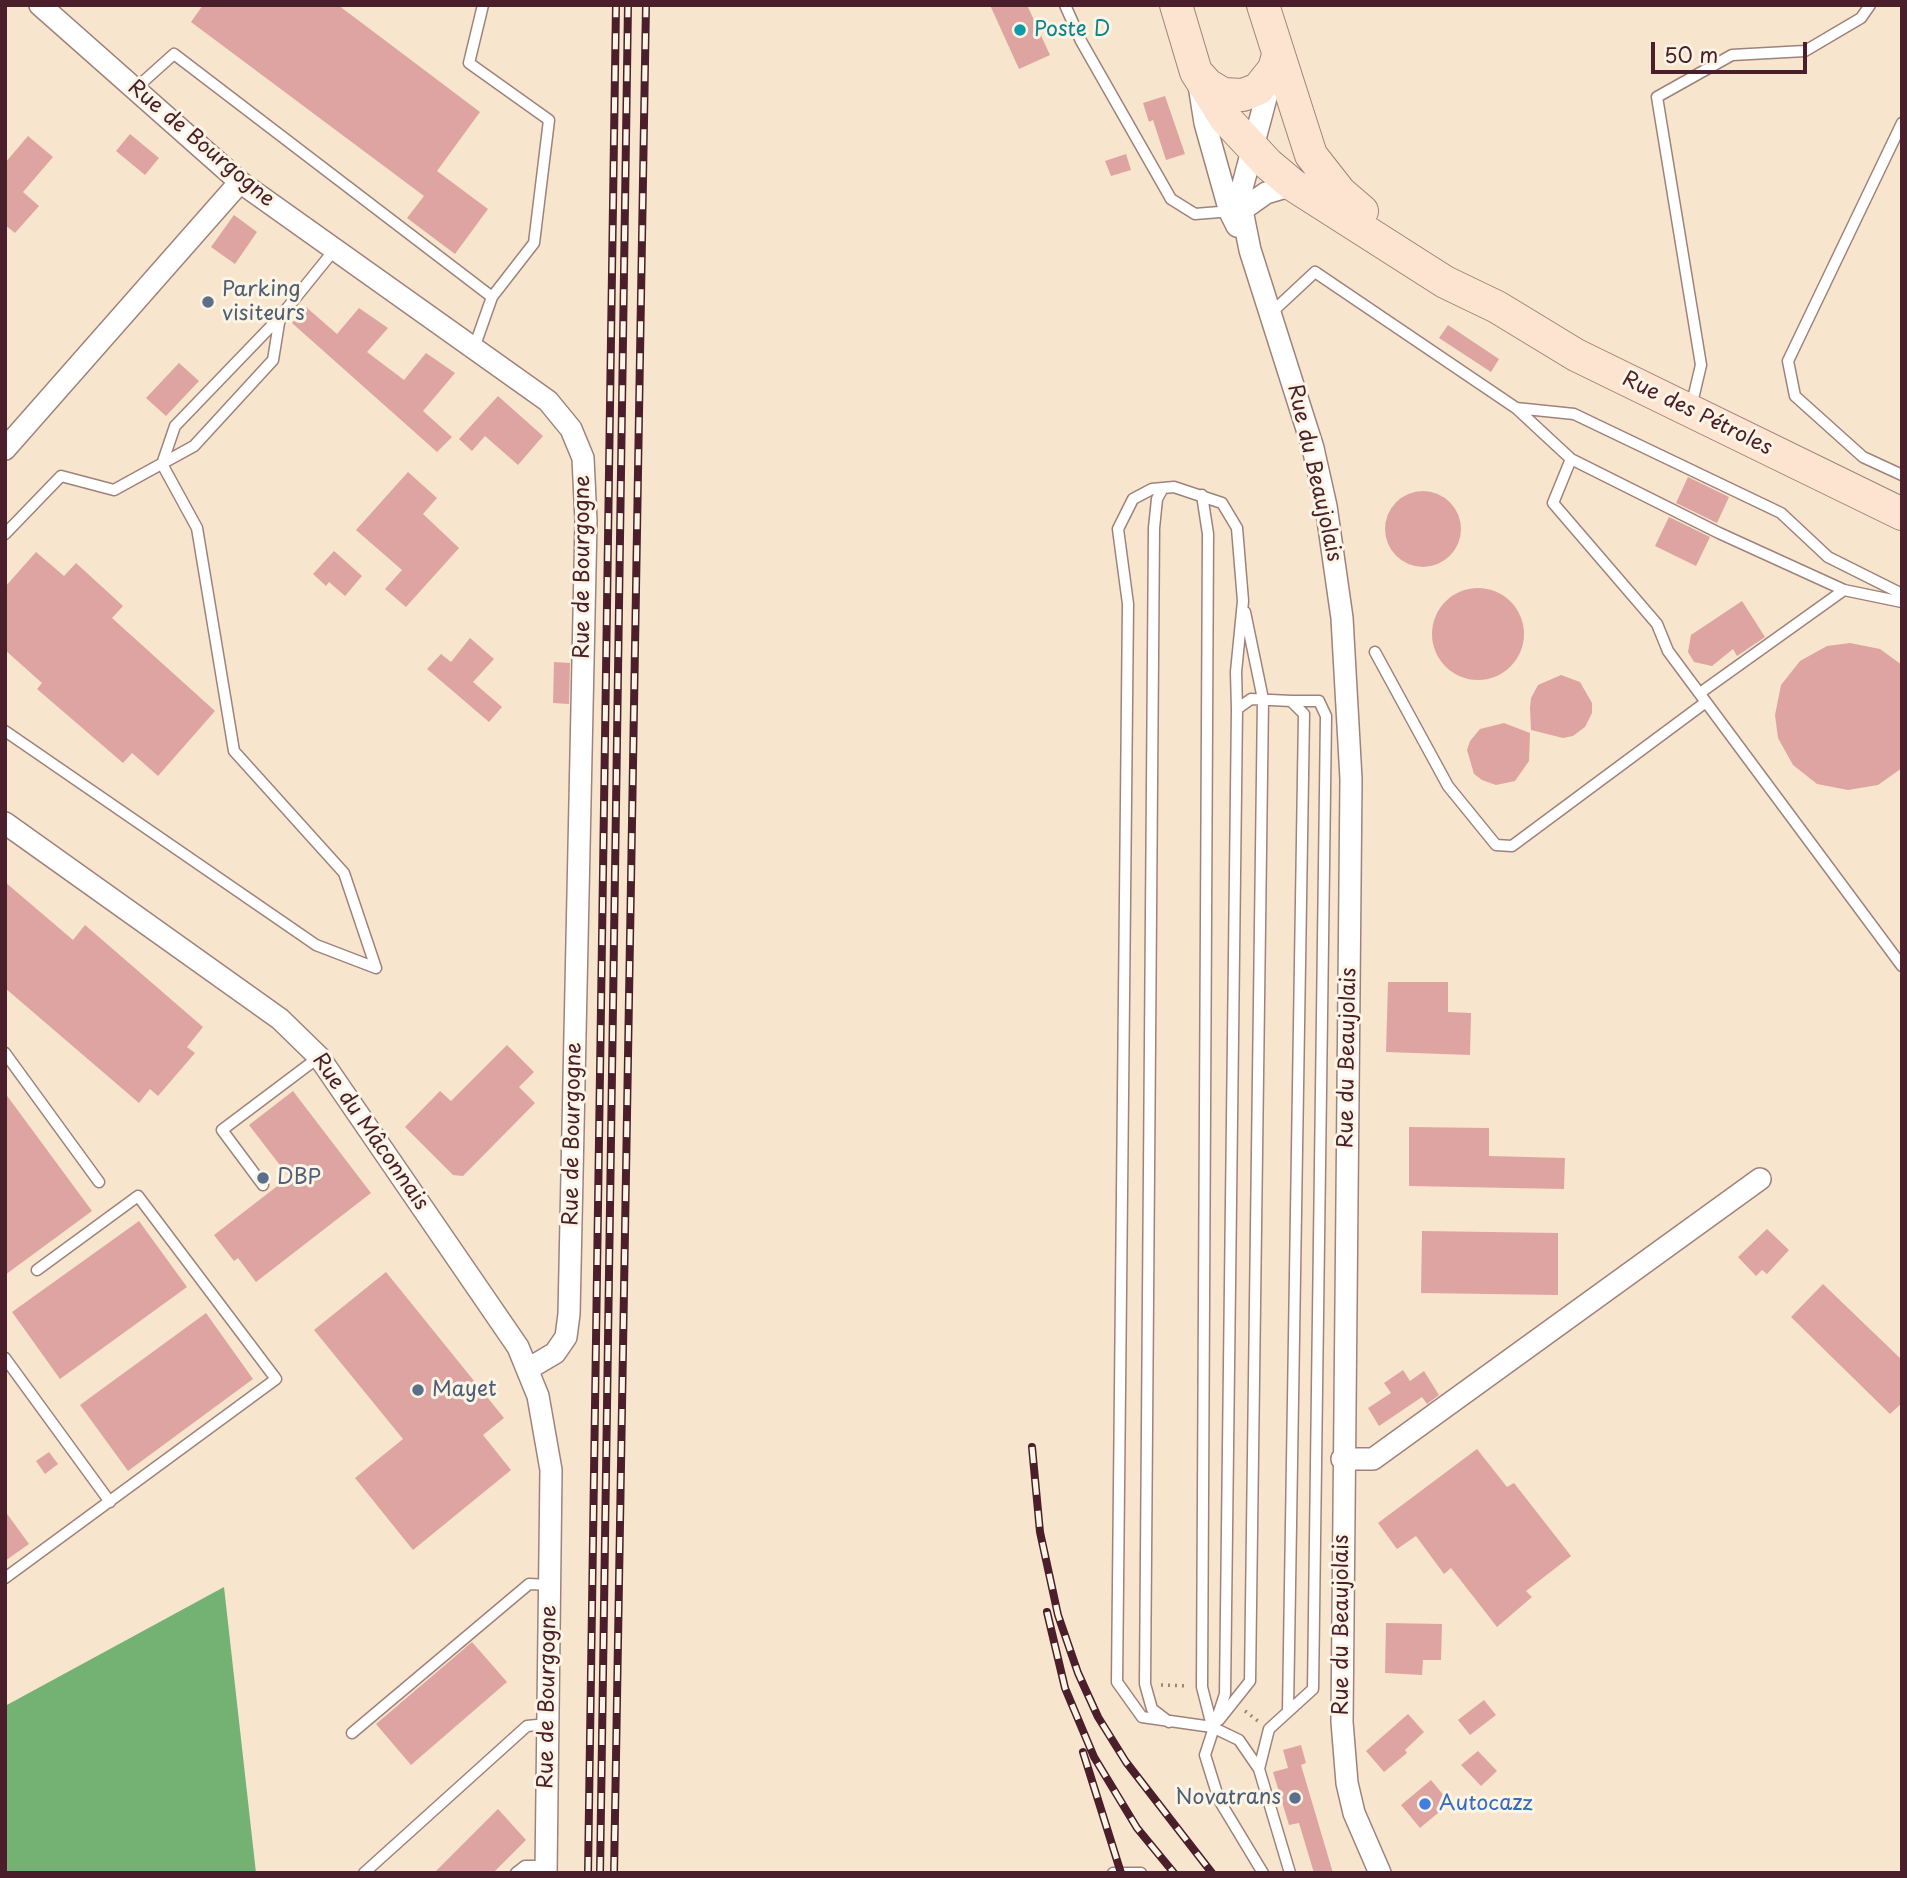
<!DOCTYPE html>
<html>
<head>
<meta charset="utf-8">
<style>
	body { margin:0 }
	#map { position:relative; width:1907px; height:1878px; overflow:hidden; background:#f7e5cd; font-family:"Playpen Sans",sans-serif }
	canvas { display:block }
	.frame { position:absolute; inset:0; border:7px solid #4a1f2b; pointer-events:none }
	.scale { position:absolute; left:1651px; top:42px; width:156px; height:32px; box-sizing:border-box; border:4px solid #4a1f2b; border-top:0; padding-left:9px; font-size:21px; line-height:24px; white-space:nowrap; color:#4a1f2b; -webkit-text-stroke:5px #fcf5e5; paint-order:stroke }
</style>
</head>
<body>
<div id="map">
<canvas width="1907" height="1878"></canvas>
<div class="frame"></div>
<div class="scale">50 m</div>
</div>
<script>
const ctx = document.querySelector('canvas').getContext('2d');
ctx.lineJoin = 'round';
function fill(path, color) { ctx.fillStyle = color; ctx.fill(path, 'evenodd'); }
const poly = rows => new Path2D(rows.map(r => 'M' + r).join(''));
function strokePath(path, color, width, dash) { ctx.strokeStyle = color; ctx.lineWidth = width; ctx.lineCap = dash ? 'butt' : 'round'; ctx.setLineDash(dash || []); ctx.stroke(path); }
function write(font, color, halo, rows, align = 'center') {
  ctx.font = font + ' "Playpen Sans",sans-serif'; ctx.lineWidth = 6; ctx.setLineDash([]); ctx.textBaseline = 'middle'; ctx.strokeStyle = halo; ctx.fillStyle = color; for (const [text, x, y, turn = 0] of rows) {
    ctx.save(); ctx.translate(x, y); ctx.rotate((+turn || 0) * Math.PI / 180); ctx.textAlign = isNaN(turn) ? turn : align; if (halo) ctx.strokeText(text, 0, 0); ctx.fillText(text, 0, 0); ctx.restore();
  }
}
fill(poly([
	[224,1587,256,1873,5,1873,5,1706]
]), '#73b273');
fill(poly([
	[203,5,338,5,480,112,437,171,488,209,455,254,407,218,424,196,191,22],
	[990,5,1027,5,1050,55,1019,69],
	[1165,96,1185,154,1166,160,1153,120,1149,122,1143,103],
	[130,134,159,158,145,175,116,151],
	[28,136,53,157,23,192,39,206,15,233,5,225,5,163],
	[1126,154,1131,170,1111,176,1105,161],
	[234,215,257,232,235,264,211,247],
	[306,307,337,334,359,308,388,328,367,352,404,380,426,353,455,373,423,411,452,437,437,452,292,323],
	[1448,325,1499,359,1491,372,1439,338],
	[179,363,199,381,166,416,146,398],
	[498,396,543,436,518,465,485,436,472,451,459,439],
	[408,472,437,498,423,514,459,548,406,607,385,589,402,570,356,530],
	[1688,477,1729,497,1717,523,1676,503],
	'1385 529a38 38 0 1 1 76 0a38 38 0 1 1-76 0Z',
	[1669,517,1710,537,1696,566,1655,546],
	[334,551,362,576,345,596,329,582,326,586,313,574],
	[36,552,64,576,76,563,123,606,112,618,215,711,158,776,132,753,123,763,37,689,42,683,5,650,5,587],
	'1432 634a46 46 0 1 1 92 0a46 46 0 1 1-92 0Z',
	[1742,601,1765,637,1737,656,1733,649,1712,666,1694,662,1688,652,1691,635],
	[470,638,494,659,473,682,502,707,489,722,427,669,441,654,451,662],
	[1850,643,1880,649,1902,665,1902,768,1878,785,1848,790,1817,784,1793,765,1778,738,1775,715,1781,685,1800,661,1827,646],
	[554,662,570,663,569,704,553,703],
	[1561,675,1580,682,1592,703,1592,713,1585,727,1573,736,1563,738,1531,730,1530,708,1531,698,1538,685],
	[1504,723,1530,733,1529,761,1515,781,1496,785,1482,780,1474,774,1467,750,1470,741,1480,729],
	[5,882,73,940,85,925,203,1027,187,1047,195,1053,158,1096,150,1089,139,1103,5,988],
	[1388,982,1448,982,1448,1012,1471,1013,1470,1055,1386,1052],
	[507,1045,534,1072,519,1087,535,1103,463,1176,453,1175,405,1127,440,1091,451,1101],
	[293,1091,371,1193,256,1282,238,1258,234,1261,214,1235,289,1177,249,1125],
	[5,1093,92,1211,5,1275],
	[1409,1127,1489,1128,1489,1156,1565,1158,1564,1189,1409,1186],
	[139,1221,187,1287,60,1379,12,1312],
	[1767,1229,1789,1250,1767,1274,1762,1270,1756,1276,1738,1257],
	[1422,1231,1558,1233,1558,1295,1421,1293],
	[386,1272,504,1418,483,1435,511,1470,413,1550,355,1478,403,1439,314,1330],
	[1823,1284,1902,1360,1902,1403,1890,1414,1791,1317],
	[206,1313,253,1379,128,1471,80,1405],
	[1403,1370,1410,1381,1424,1371,1439,1395,1427,1404,1422,1397,1379,1426,1368,1408,1391,1393,1384,1383],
	[1477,1449,1507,1487,1514,1483,1571,1556,1526,1591,1532,1597,1497,1627,1451,1568,1444,1574,1416,1536,1397,1549,1378,1523],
	[49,1452,58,1464,45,1474,36,1461],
	[5,1511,29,1544,5,1561],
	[1386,1623,1442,1624,1441,1660,1423,1660,1422,1675,1385,1673],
	[472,1642,507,1682,411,1765,376,1724],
	[1484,1700,1496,1715,1470,1735,1458,1720],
	[1408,1714,1424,1732,1405,1750,1407,1753,1384,1772,1366,1751],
	[1301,1745,1306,1763,1301,1765,1333,1873,1314,1873,1299,1823,1289,1825,1273,1772,1288,1768,1283,1750],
	[1478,1751,1497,1771,1481,1786,1461,1765],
	[1431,1780,1450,1803,1420,1828,1401,1805],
	[498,1809,526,1840,493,1873,434,1873]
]), '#dea4a1');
const service = poly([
	[1065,5,1081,41,1171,199,1195,214,1232,211],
	[135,89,174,54,492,297],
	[1902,123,1788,361,1795,396,1863,457,1902,475],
	[1271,313,1315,272,1516,408,1574,414,1781,513,1828,557,1902,594],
	[474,348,492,297,534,243,549,120,469,63,483,5],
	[1691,407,1701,365,1657,97,1732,55,1805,51,1861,18,1870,5],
	[1516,408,1571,459,1719,533,1844,590,1902,602],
	[1571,459,1553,503,1657,624,1668,651,1902,966],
	[1163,488,1157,499,1154,528,1145,1684,1152,1709,1169,1722],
	[1202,495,1208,534,1202,1687,1212,1726],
	[5,534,61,476,114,490,194,446,273,360,280,317],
	[1375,652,1448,786,1496,845,1512,846,1706,702],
	[1700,693,1844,590],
	[1237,709,1236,672,1243,601,1237,528,1222,503,1174,487,1152,489,1133,499,1118,529,1128,604,1117,1682,1142,1717,1212,1727,1239,1740,1259,1769],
	[5,731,316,945,376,968,344,873,234,751,197,528,162,464,175,426,280,317,335,249],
	[5,1053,99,1182],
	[263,1185,222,1130,319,1057],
	[5,1358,110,1502],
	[5,1578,276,1379,138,1196,37,1270],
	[1219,1720,1250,1681,1263,699,1245,612],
	[352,1733,529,1584,549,1585],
	[364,1873,527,1726,547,1724],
	[516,1873,525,1866,546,1866],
	[1113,1873,1141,1873],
	[1263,1873,1219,1800,1205,1755,1225,1694,1237,709,1251,699,1291,701,1304,714,1288,1710],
	[1290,1873,1259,1769,1269,1729,1313,1689,1326,716,1319,701,1291,701]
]);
const minor = poly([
	[40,5,240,182,548,401,571,429,583,458,586,521,569,1314,566,1337,555,1353,528,1369],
	[1272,75,1241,192,1242,210,1250,250,1313,448,1326,506,1342,618,1351,779,1342,1722,1347,1783,1354,1813,1380,1873],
	[1199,85,1205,123,1230,212,1237,226],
	[1242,210,1266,193,1293,185],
	[5,449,240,182],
	[5,823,280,1019,319,1057,518,1347,538,1396,551,1470,546,1873],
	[1342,1459,1373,1459,1760,1179]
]);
const secondary = poly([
	[1176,5,1196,72,1208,85,1223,94,1243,95,1258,89,1274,69,1278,55],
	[1263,5,1311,155,1340,192,1362,211],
	[1196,72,1225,118,1268,164,1293,185,1445,282,1497,307,1576,355,1902,514]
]);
strokePath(service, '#a0827c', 13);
strokePath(minor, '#a0827c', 24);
strokePath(secondary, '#a0827c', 34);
strokePath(poly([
	[1161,1685,1188,1686],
	[1245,1711,1258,1721]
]), '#a0827c', 3.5, [2, 5]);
strokePath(service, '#fff', 10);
strokePath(minor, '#fff', 21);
strokePath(secondary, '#fde4d1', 32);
const rail = poly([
	[1032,1447,1040,1532,1058,1615,1078,1673,1098,1717,1126,1762,1212,1873],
	[1047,1612,1065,1688,1094,1757,1137,1828,1174,1873],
	[1083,1752,1121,1873],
	[588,1873,616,5],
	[600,1873,628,5],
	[614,1873,646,5]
]);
strokePath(rail, '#4a1f2b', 8);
strokePath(rail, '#fcf5e5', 5, [16]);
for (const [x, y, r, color] of [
	[1020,30,7,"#0f9aa8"],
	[208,302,7,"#5c6f8a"],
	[263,1178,7,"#5c6f8a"],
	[418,1390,7,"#5c6f8a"],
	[1295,1798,7,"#5c6f8a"],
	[1425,1804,7,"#3f7fe0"]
]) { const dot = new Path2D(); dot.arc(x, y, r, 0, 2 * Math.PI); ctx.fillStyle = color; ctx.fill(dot); strokePath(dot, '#fcf5e5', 2.5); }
write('21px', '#0d838f', '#fcf5e5', [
	["Poste D",1034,30]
], 'left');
write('21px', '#4a1f2b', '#fcf5e5', [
	["Rue de Bourgogne",201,144,40],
	["Rue des Pétroles",1697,414,26],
	["Rue du Beaujolais",1314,473,77],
	["Rue de Bourgogne",583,567,-90],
	["Rue du Beaujolais",1348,1058,-89],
	["Rue du Mâconnais",370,1132,55],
	["Rue de Bourgogne",573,1134,-89],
	["Rue du Beaujolais",1342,1625,-90],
	["Rue de Bourgogne",548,1697,-89]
]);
write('21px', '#4e5e75', '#fcf5e5', [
	["Parking",222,290],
	["visiteurs",222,314],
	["DBP",277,1178],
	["Mayet",432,1390],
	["Novatrans",1281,1798,"right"]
], 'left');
write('21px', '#366cbe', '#fcf5e5', [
	["Autocazz",1439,1804]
], 'left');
</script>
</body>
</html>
